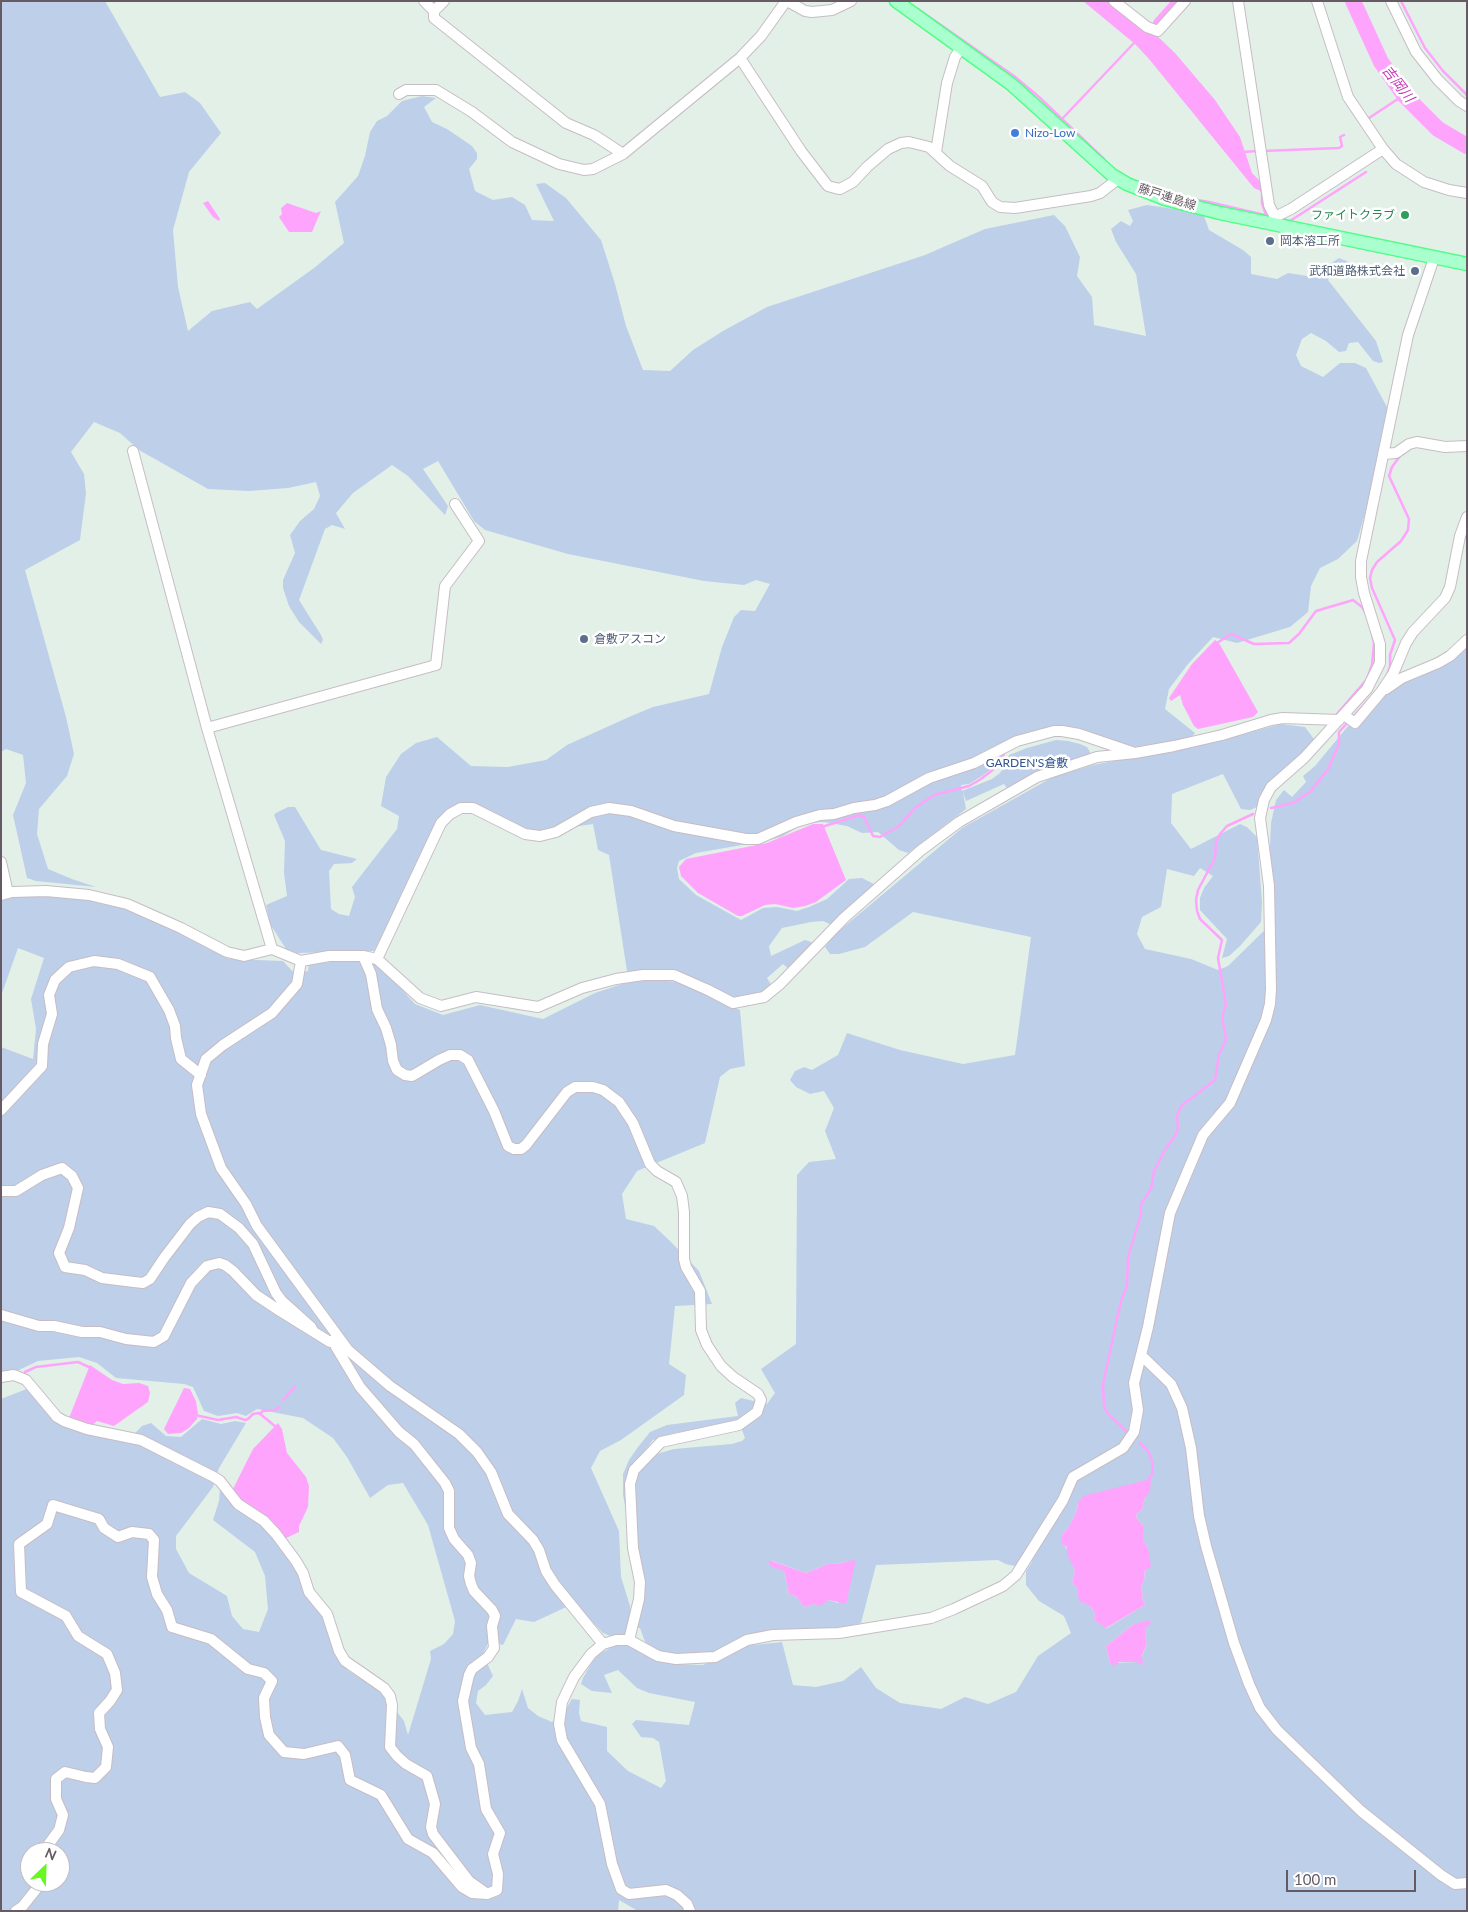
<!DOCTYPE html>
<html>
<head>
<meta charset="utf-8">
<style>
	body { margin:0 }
	#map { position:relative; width:1468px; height:1912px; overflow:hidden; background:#e3f0e8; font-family:Lato,sans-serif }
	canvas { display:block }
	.frame { position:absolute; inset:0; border:2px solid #665b64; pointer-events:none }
	.north { position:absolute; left:20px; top:1842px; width:50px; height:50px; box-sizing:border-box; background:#fff; border:1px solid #c2bdc1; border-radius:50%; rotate:24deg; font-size:14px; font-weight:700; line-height:20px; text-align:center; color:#665b64 }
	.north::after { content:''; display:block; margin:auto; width:18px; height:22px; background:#67f820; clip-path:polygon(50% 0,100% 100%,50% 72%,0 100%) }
	.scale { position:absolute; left:1286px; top:1870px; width:130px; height:22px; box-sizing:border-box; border:2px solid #665b64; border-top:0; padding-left:6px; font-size:15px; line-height:18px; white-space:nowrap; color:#665b64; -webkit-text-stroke:4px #fff; paint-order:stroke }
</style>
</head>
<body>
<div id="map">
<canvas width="1468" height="1912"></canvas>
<div class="frame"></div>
<div class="north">N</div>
<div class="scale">100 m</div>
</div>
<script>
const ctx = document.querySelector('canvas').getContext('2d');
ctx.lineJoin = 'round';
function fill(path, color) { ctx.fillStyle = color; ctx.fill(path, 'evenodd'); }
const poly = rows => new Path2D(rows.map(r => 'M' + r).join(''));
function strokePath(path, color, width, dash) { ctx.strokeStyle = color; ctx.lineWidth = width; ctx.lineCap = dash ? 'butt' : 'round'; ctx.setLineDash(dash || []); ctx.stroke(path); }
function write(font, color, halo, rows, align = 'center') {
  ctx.font = font + ' Lato,"Noto Sans JP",sans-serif'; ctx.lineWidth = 5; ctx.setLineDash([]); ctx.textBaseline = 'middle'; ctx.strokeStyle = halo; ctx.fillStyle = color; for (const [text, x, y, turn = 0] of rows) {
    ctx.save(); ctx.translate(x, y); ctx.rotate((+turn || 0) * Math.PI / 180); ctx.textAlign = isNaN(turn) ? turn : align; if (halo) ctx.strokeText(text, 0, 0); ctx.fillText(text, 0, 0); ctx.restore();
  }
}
fill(poly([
	[1,1,105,1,160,97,185,92,200,103,221,133,189,172,173,230,178,287,188,331,212,311,250,302,257,309,314,268,344,243,335,202,358,176,365,156,370,132,377,121,387,116,402,101,422,96,436,98,424,107,432,122,447,129,472,146,477,153,477,159,469,169,475,191,493,200,512,197,525,205,532,220,554,221,536,184,545,183,566,198,601,240,615,284,626,326,643,370,670,371,693,350,723,331,767,307,925,255,985,229,1054,215,1065,226,1080,257,1077,276,1092,297,1094,325,1146,336,1136,274,1116,242,1111,229,1121,221,1130,226,1133,221,1128,210,1147,205,1181,210,1204,216,1209,230,1243,250,1251,257,1251,274,1277,279,1288,273,1320,278,1324,268,1339,258,1349,262,1351,266,1372,270,1357,271,1333,267,1328,280,1376,341,1383,362,1379,363,1373,361,1358,342,1349,343,1346,351,1339,352,1326,341,1311,333,1302,339,1296,355,1301,366,1323,377,1340,363,1355,363,1366,368,1388,409,1371,493,1357,541,1338,559,1320,568,1311,586,1308,612,1290,627,1237,643,1213,637,1188,664,1169,689,1165,709,1195,733,1191,738,1135,747,1062,726,1004,748,998,764,982,776,969,784,961,785,962,791,992,779,1000,773,1005,766,1009,755,1027,748,1056,740,1068,741,1080,744,1087,747,1091,754,1056,765,1007,788,1004,784,966,801,963,792,966,809,908,853,899,850,878,832,862,833,847,826,824,822,805,823,781,837,765,841,696,853,679,861,677,868,679,879,696,895,741,920,763,908,777,907,797,911,809,907,827,899,849,879,862,878,876,885,832,925,823,921,811,922,782,928,769,946,771,956,805,940,814,943,789,969,783,964,767,978,772,986,763,994,733,998,673,971,627,971,609,855,598,850,593,824,547,831,526,831,485,809,445,814,374,951,297,953,286,949,270,924,266,905,287,896,284,873,285,841,274,815,276,813,288,807,295,807,321,850,357,859,352,863,334,864,329,871,331,909,339,914,349,916,355,897,352,887,397,829,399,816,381,806,386,777,401,754,416,743,437,737,471,766,508,767,546,760,567,745,629,717,653,707,709,694,722,647,734,617,741,610,755,611,770,584,756,580,744,585,704,581,568,554,485,530,474,521,438,461,423,469,448,506,445,515,408,476,392,465,353,493,336,513,345,529,332,525,325,529,299,600,321,635,323,640,321,644,299,622,289,606,283,588,283,580,295,553,290,535,300,521,314,509,320,496,316,482,288,488,249,491,208,489,139,450,120,433,94,422,71,452,84,474,86,493,80,540,25,570,66,717,74,754,67,776,39,809,37,834,48,869,72,879,96,887,36,881,27,878,13,815,26,783,23,755,6,749,1,752],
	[1467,646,1467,1911,638,1911,619,1900,618,1911,1,1911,1,1399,29,1388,55,1419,129,1439,142,1426,151,1423,166,1436,181,1437,202,1419,221,1424,235,1421,246,1423,219,1468,213,1487,176,1536,176,1549,189,1573,227,1596,232,1616,243,1629,259,1632,268,1609,265,1576,255,1552,213,1520,219,1501,220,1488,259,1522,288,1555,324,1615,332,1646,339,1660,348,1671,380,1690,404,1721,408,1735,431,1659,430,1651,444,1644,453,1634,455,1621,428,1525,403,1483,388,1485,370,1498,347,1457,333,1438,303,1418,257,1409,246,1416,237,1413,218,1416,204,1411,193,1387,184,1384,116,1378,97,1363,79,1357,38,1361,17,1371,1,1374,1,1047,33,1059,36,1029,31,999,44,958,18,948,1,996,1,898,10,896,51,895,88,899,123,907,175,930,229,959,283,961,295,974,308,971,309,964,353,960,374,963,388,974,415,1004,443,1015,480,1005,543,1019,595,993,631,981,661,980,677,982,740,1010,745,1066,730,1069,720,1077,705,1143,637,1171,622,1194,626,1219,654,1226,671,1242,699,1271,712,1304,675,1306,669,1364,686,1375,684,1395,621,1440,600,1451,591,1468,619,1531,621,1577,630,1606,631,1620,636,1621,634,1479,637,1473,653,1455,674,1449,732,1444,742,1441,745,1438,742,1430,729,1423,675,1433,653,1440,635,1463,627,1516,623,1495,623,1474,629,1460,638,1447,650,1432,667,1425,738,1416,735,1403,741,1398,767,1404,775,1393,761,1369,796,1344,797,1175,809,1162,836,1159,825,1131,834,1108,824,1091,810,1094,796,1087,790,1080,795,1071,804,1067,812,1070,838,1055,847,1033,900,1050,963,1064,1015,1055,1031,937,913,912,865,947,839,954,830,954,825,947,833,936,962,828,1053,777,1093,765,1214,742,1281,724,1305,727,1314,739,1303,754,1268,784,1257,807,1250,810,1241,809,1223,774,1172,794,1171,823,1191,849,1240,824,1247,827,1257,837,1262,902,1261,922,1240,946,1229,956,1222,958,1227,939,1200,910,1200,898,1204,888,1213,876,1200,868,1194,876,1167,869,1161,907,1142,917,1137,934,1145,949,1191,959,1218,970,1228,966,1273,922,1270,845,1271,823,1276,800,1284,790,1292,797,1306,782,1303,776,1315,766,1363,708,1409,678],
	[1145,1497,1142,1510,1136,1514,1137,1519,1143,1525,1143,1540,1148,1548,1144,1580,1141,1587,1143,1594,1142,1598,1145,1605,1107,1628,1094,1620,1095,1613,1090,1606,1082,1601,1077,1588,1072,1583,1075,1570,1061,1536,1068,1528,1076,1513,1078,1503],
	[1024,1556,1032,1562,1026,1571,1026,1585,1039,1601,1064,1616,1071,1633,1038,1656,1016,1692,988,1704,965,1697,941,1709,900,1703,876,1688,861,1667,843,1681,816,1687,793,1685,782,1642,744,1646,703,1665,677,1664,656,1659,628,1644,614,1646,599,1654,592,1662,583,1678,581,1684,592,1691,612,1693,604,1675,618,1670,637,1688,649,1693,695,1702,689,1725,636,1720,632,1724,641,1737,653,1738,659,1742,666,1781,661,1788,628,1771,607,1751,607,1727,581,1721,579,1713,580,1700,572,1699,567,1707,552,1722,538,1716,528,1708,522,1689,518,1701,512,1712,485,1715,476,1703,478,1691,486,1685,493,1676,483,1654,489,1641,503,1645,516,1619,534,1622,575,1603,603,1633,613,1637,625,1635,629,1627,640,1628,645,1642,660,1652,691,1655,716,1652,784,1630,841,1628,861,1623,876,1565,998,1560,1006,1564,1015,1566],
	[770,1560,806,1573,830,1563,839,1564,848,1561,838,1603,829,1600,804,1607,797,1597,789,1594,784,1571],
	[1150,1623,1145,1629,1145,1637,1147,1643,1142,1657,1137,1662,1110,1663,1106,1646,1134,1624],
	[30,1852,60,1852,60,1882,30,1882]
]), '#becfe9');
fill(poly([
	[1083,1,1110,1,1155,34,1175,53,1215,100,1240,137,1252,173,1261,182,1262,188,1258,190,1254,188,1149,59,1135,44],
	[1171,1,1182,1,1158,28,1152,26,1154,20],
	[208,201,220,219,219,221,213,217,203,203],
	[287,203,316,213,321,211,312,232,289,232,279,217,282,214,281,208],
	[1215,640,1219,643,1258,712,1253,717,1198,729,1194,726,1183,705,1180,695,1171,701,1169,698,1192,664],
	[813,824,823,824,846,880,816,902,805,906,793,908,775,904,765,905,742,916,738,916,698,893,681,876,679,867,686,859,767,843],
	[90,1365,112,1380,123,1384,139,1383,148,1386,150,1393,148,1402,114,1426,97,1421,92,1425,69,1418],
	[184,1388,190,1389,196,1401,198,1414,197,1419,189,1428,181,1433,168,1434,164,1429],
	[278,1423,282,1429,287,1453,306,1477,309,1486,308,1507,299,1526,299,1532,284,1539,270,1521,234,1495,232,1491,253,1449],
	[1151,1479,1150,1492,1145,1497,1142,1510,1136,1514,1137,1519,1143,1525,1143,1540,1148,1548,1151,1567,1145,1570,1144,1580,1141,1587,1143,1594,1142,1598,1145,1605,1106,1628,1094,1620,1095,1613,1090,1606,1079,1601,1077,1588,1072,1583,1075,1570,1068,1556,1066,1546,1061,1544,1061,1536,1068,1528,1076,1513,1078,1503,1083,1496],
	[769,1560,806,1573,830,1563,839,1564,848,1561,856,1560,846,1604,829,1600,820,1606,815,1604,804,1607,797,1597,789,1594,784,1571,770,1566],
	[1150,1620,1151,1623,1145,1629,1145,1637,1147,1643,1142,1656,1143,1665,1137,1662,1119,1662,1115,1666,1110,1663,1106,1646,1134,1624]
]), '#ffa4fc');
strokePath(poly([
	[1401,1,1425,48,1443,71,1467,95],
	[918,9,1014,76,1039,97,1104,159],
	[1369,118,1404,95],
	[1062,119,1135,42],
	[1263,151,1339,148,1342,146,1340,137,1344,135],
	[1243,152,1257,151],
	[1259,187,1262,192,1262,203,1266,215],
	[1181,197,1209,202,1269,216],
	[1283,219,1290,221,1366,172],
	[1217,643,1231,634,1254,644,1289,643,1299,634,1316,611,1350,601,1353,600,1362,607,1366,614],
	[1387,675,1390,667,1390,655,1395,640,1372,588,1370,578,1372,570,1377,562,1401,541,1408,530,1409,519,1389,476,1392,467,1400,456],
	[1337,714,1367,679,1372,665,1374,643,1372,634],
	[1353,717,1369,699],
	[1271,808,1293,803,1311,791,1328,769,1339,744,1339,732,1349,721],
	[822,827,859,815,864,817,873,836,880,837,899,826,915,808,934,795,969,786,981,779,999,765,1005,751],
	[25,1372,36,1367,78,1362,91,1368],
	[283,1400,295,1387],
	[260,1414,263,1411,275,1410,279,1407],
	[195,1415,218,1420,236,1417,245,1420,248,1419,253,1414,259,1413,276,1427],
	[1126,1431,1108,1414,1104,1406,1103,1384,1121,1301,1127,1286,1128,1257,1141,1214,1141,1204,1151,1189,1154,1171,1166,1148,1175,1136,1178,1128,1177,1116,1181,1106,1215,1080,1219,1054,1223,1047,1226,1038,1222,1018,1226,1004,1218,958,1222,940,1200,919,1197,911,1196,900,1198,890,1215,858,1216,842,1220,834,1227,826,1253,814],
	[1140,1443,1148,1451,1152,1461,1153,1472,1148,1481]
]), '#ffa4fc', 2.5);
strokePath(poly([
	[1353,1,1381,62,1404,95,1438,129,1467,146]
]), '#ffa4fc', 16);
const minor = poly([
	[424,1,434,11,434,18,566,123,594,135,623,154],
	[787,1,805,11,812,12,832,10,851,1],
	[1114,1,1147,27,1158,31,1185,1],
	[1238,1,1269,205,1275,217,1275,224],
	[1317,1,1348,97,1383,149,1396,164,1424,182,1449,190,1467,193],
	[1391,1,1416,52,1438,80,1459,101,1467,106],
	[434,11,444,1],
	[740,58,801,151,824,181,828,186,835,188,840,189,853,182,867,167,888,149,901,143,909,142,929,147,950,166,982,186,992,202,1000,207,1015,208,1091,196,1100,193,1118,179],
	[399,94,406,90,436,90,472,112,512,142,559,164,584,170,593,169,623,154,740,58,761,36,786,1],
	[936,152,947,83,955,57,961,48],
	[1275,217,1291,209,1383,149],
	[133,451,207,728,272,949],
	[1383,454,1396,453,1409,444,1417,442,1445,447,1467,446],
	[1386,689,1402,678,1438,663,1450,656,1467,640],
	[1344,715,1355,723,1381,692,1393,674,1406,643,1413,632,1445,598,1450,587,1460,536,1467,517],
	[207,728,436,665,445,586,479,541,455,504],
	[1,862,8,893],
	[1,895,12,892,46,891,89,895,127,904,181,928,227,952,244,956,272,949,301,961,329,956,363,956,377,959,420,998,441,1006,476,997,538,1007,582,988,616,979,643,975,674,975,708,990,733,1003,764,997,780,984,844,918,920,851,959,822,1037,777,1097,757,1135,753,1174,746,1222,735,1271,720,1283,718,1339,720],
	[363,956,371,974,377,1009,386,1028,391,1045,393,1061,397,1070,405,1075,412,1076,439,1060,450,1055,460,1055,468,1060,494,1111,508,1146,514,1149,521,1149,526,1145,567,1092,575,1087,593,1087,603,1090,619,1102,633,1123,650,1164,657,1171,676,1182,682,1196,684,1212,684,1259,686,1267,700,1291,701,1330,707,1345,721,1366,733,1377,758,1394,761,1400,757,1412,739,1425,661,1442,634,1470,630,1484,632,1527,633,1548,640,1582,639,1599,629,1640],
	[377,959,441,823,450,814,461,808,473,808,525,834,540,836,556,832,591,812,609,808,631,811,674,826,746,839,758,839,796,822,820,815,834,814,854,808,875,805,887,801,929,778,974,763,1017,741,1054,731,1062,731,1079,734,1132,752],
	[301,961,297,984,272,1013,223,1045,206,1059,197,1085,201,1114,221,1168,246,1204,257,1226,348,1350,390,1386,459,1434,477,1452,491,1472,508,1514,533,1540,539,1550,546,1571,555,1585,603,1644],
	[1,1110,42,1066,43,1044,52,1014,49,995,55,980,69,967,94,961,118,964,150,977,169,1010,175,1026,176,1038,181,1059,201,1075],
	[1,1191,16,1191,42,1175,62,1168,72,1176,78,1188,69,1228,59,1253,65,1267,85,1270,102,1278,134,1282,143,1283,150,1279,164,1258,190,1224,198,1217,208,1212,220,1214,239,1228,253,1244,276,1293,282,1301,311,1327,313,1331],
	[1,1315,39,1326,54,1326,82,1332,100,1332,126,1339,154,1342,164,1336,191,1283,207,1266,219,1263,225,1265,233,1271,256,1295,280,1311,330,1342,338,1338],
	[1142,1356,1171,1384,1182,1408,1191,1448,1199,1516,1206,1546,1234,1643,1249,1684,1260,1708,1277,1730,1361,1811,1441,1875,1455,1884,1467,1883],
	[1,1377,14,1375,26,1380,57,1417,64,1421,87,1429,141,1440,214,1477,220,1481,238,1504,264,1521,276,1534,296,1561,303,1573,309,1592,327,1614,339,1651,345,1661,384,1688,390,1696,392,1705,390,1747,397,1756,406,1764,427,1776,435,1804,431,1827,433,1834,469,1881,486,1893],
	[43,1852,59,1830,63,1815,56,1799,56,1779,65,1772,86,1777,95,1778,106,1767,108,1747,100,1729,99,1713,110,1701,117,1690,115,1673,107,1654,78,1636,66,1616,21,1592,19,1544,47,1524,53,1505,99,1519,104,1528,118,1537,132,1532,149,1534,154,1540,152,1577,157,1594,167,1610,172,1627,211,1639,248,1669,264,1673,272,1681,264,1698,265,1717,269,1735,284,1752,304,1754,338,1746,345,1755,350,1780,381,1795,408,1839,433,1853,462,1887,472,1893,487,1894,497,1890,498,1874,493,1854,500,1833,486,1809,479,1764,471,1748,463,1701,469,1675,472,1669,488,1657,494,1648,492,1626,495,1616,492,1610,474,1591,471,1584,469,1576,471,1563,468,1555,454,1539,449,1528,449,1491,445,1483,414,1444,399,1432,360,1387,336,1347,335,1341],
	[16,1911,22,1907,42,1882],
	[690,1911,687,1904,677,1895,666,1890,629,1894,621,1889,612,1864,600,1804,562,1740,559,1724,562,1702,574,1677,591,1654,603,1644,616,1640,629,1640,658,1656,676,1659,715,1657,747,1640,773,1635,839,1633,931,1618,954,1609,1003,1586,1016,1575,1063,1500,1073,1477,1123,1448,1134,1432,1138,1410,1134,1383,1148,1327,1170,1213,1203,1135,1230,1103,1266,1020,1270,1004,1271,989,1269,886,1260,818,1264,800,1271,787,1304,758,1367,689,1380,663,1380,644,1364,593,1361,577,1361,561,1408,335,1434,258]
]);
const major = poly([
	[896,1,1011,84,1112,175,1127,184,1165,199,1220,213,1467,264]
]);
strokePath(minor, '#c6bdc4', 12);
strokePath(major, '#4efe85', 15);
strokePath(minor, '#fff', 10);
strokePath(major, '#a9ffce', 12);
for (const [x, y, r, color] of [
	[1015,133,5,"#3f7fe0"],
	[1405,215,5,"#2e9e5b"],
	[1270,241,5,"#5c6f8a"],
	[1415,271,5,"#5c6f8a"],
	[584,639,5,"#5c6f8a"]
]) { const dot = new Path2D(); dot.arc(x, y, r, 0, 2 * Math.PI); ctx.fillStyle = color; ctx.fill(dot); strokePath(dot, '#fff', 2); }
write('12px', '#366cbe', '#fff', [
	["Nizo-Low",1025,133]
], 'left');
write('12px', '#665b64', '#fff', [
	["藤戸連島線",1167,197,18]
]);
write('12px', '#27864d', '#fff', [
	["ファイトクラブ",1395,215]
], 'right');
write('12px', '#4e5e75', '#fff', [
	["岡本溶工所",1280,241],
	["武和道路株式会社",1405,271,"right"],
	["倉敷アスコン",594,639]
], 'left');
write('12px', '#305290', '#fff', [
	["GARDEN'S倉敷",1027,763]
]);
write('italic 14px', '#c539b5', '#fff', [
	["吉岡川",1398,84,52]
]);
</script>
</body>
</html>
